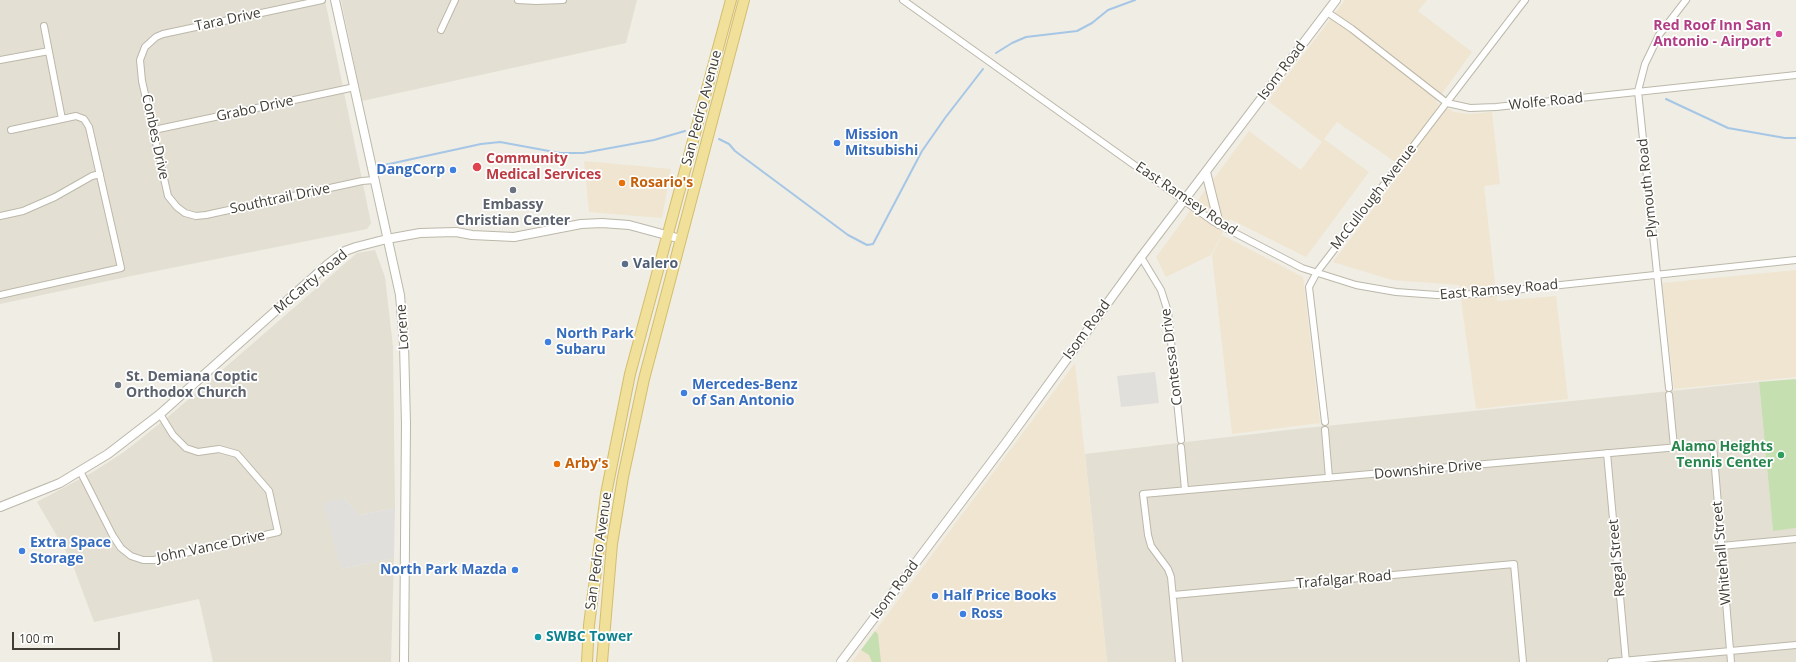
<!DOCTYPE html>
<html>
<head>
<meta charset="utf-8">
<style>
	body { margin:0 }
	#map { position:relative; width:1796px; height:662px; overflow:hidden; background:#efede4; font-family:"Open Sans",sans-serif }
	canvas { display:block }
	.scale { position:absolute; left:12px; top:632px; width:108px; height:18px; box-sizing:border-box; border:2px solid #413d34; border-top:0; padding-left:5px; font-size:12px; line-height:14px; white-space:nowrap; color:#413d34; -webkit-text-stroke:3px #fff; paint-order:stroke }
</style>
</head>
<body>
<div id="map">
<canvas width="1796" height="662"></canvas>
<div class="scale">100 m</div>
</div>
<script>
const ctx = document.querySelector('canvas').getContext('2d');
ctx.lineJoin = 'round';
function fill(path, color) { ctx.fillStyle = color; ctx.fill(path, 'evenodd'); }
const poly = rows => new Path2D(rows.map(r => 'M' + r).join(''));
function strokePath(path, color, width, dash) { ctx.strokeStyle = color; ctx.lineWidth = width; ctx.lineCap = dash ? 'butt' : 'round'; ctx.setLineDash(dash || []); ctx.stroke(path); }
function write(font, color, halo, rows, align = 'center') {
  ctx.font = font + ' "Open Sans",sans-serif'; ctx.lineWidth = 3.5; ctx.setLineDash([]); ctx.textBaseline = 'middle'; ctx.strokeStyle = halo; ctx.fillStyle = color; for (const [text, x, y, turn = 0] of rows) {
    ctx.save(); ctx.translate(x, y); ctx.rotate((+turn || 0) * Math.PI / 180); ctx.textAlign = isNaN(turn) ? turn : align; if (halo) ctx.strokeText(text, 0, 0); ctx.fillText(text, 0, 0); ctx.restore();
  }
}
fill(poly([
	[0,0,325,0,371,223,367,229,131,276,0,304],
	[341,0,637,0,626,43,362,101],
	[375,250,385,277,393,347,395,508,359,515,344,498,341,569,394,558,391,662,213,662,199,599,94,622,71,560,37,502,93,472,124,452,168,417,357,253],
	[1759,382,1773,530,1796,528,1796,662,1107,662,1085,454,1296,429]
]), '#e3dfd2');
fill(poly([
	[1345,0,1427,0,1418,11,1472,52,1436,102,1454,112,1469,114,1492,112,1500,184,1484,186,1497,301,1556,296,1568,399,1476,409,1459,285,1392,280,1333,262,1404,168,1337,122,1324,139,1369,172,1306,257,1230,219,1211,255,1166,277,1156,257,1249,131,1301,170,1322,142,1268,101],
	[584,161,671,169,662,218,589,212],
	[1222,235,1303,277,1320,423,1232,434,1212,255],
	[1796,270,1796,377,1674,389,1662,283],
	[1075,363,1107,662,852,662,861,650]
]), '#f0e5d0');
fill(poly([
	[1796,379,1796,528,1773,531,1759,382],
	[875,631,878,634,881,662,872,662,869,655,861,650]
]), '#c6dfb1');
fill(poly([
	[1155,372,1159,403,1121,407,1117,376],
	[344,498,359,515,395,508,394,558,341,569,323,503]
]), '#e0dfdb');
strokePath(poly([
	[996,53,1012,43,1026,37,1077,31,1092,23,1108,10,1135,0],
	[1666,99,1728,128,1785,138,1796,138],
	[719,139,729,144,735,151,848,235,867,245,873,244,922,151,945,118,983,69],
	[380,166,481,144,500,142,560,153,583,153,654,140,685,131]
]), '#a6c6e6', 2);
const minor = poly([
	[322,0,163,34,156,37,145,47,140,60,142,81,168,196,177,207,185,213,196,216,206,215,362,181,374,180],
	[518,0,536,1,563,0],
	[903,0,1214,222,1302,268,1356,285,1396,292,1437,295,1476,294,1796,260],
	[1327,12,1352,29,1447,103,1470,108,1496,107,1796,75],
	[44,26,62,119],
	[441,30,455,0],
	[0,60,49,51],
	[154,130,355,87],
	[0,216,23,211,55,197,92,176,100,174],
	[1141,257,1161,290,1168,312,1181,440],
	[0,295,121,268,89,127,84,119,76,116,11,130],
	[1669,388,1638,91,1645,64,1659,35,1686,0],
	[1669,395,1674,447],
	[1325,422,1309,287,1317,272,1525,0],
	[1325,430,1329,478],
	[1181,447,1185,490],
	[1607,453,1626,662],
	[80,471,113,536,121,548,131,556,143,560,154,560,278,532,269,491,237,454,219,449,198,452,186,448,173,435,160,414],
	[1721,546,1796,539],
	[1173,595,1514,564,1523,662],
	[1179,662,1171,577,1168,569,1151,546,1148,535,1143,494,1713,444,1731,662],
	[1611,662,1796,645]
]);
const tertiary = poly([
	[335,0,400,295,404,344,406,424,404,662],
	[1206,172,1219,224],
	[0,507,60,483,108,454,160,414,327,265,345,251,356,247,387,239,420,233,456,232,472,235,514,237,581,224,602,223,629,225,681,239],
	[841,662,1005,444,1141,257,1336,0]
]);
const primary = poly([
	[587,662,589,625,606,494,630,374,731,0],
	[602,662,612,544,623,477,644,379,744,0]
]);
strokePath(minor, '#bcb8aa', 8);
strokePath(tertiary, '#bcb8aa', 10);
strokePath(primary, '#d4be6d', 12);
strokePath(minor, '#fff', 6);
strokePath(tertiary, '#fff', 8);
strokePath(primary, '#f1e09a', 10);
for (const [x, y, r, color] of [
	[1779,34,4,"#d1479c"],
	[837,143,4,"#3f7fe0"],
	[477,167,5,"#e0444e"],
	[453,170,4,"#3f7fe0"],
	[622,183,4,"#e8710a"],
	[513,190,4,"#6b7280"],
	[625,264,4,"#5c6f8a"],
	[548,342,4,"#3f7fe0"],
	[118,385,4,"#6b7280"],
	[684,393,4,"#3f7fe0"],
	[1781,455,4,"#2e9e5b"],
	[557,464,4,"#e8710a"],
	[22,551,4,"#3f7fe0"],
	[515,570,4,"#3f7fe0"],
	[935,596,4,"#3f7fe0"],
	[963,614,4,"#3f7fe0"],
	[538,637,4,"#0f9aa8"]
]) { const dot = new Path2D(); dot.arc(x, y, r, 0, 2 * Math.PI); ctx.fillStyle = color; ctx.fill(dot); strokePath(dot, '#fff', 1.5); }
write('14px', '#413d34', '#fff', [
	["Tara Drive",228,20,-12],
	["Isom Road",1282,71,-53],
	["Wolfe Road",1546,102,-6],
	["San Pedro Avenue",702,108,-75],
	["Grabo Drive",255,109,-12],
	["Conbes Drive",155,137,78],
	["Plymouth Road",1648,188,-96],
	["McCullough Avenue",1374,197,-52],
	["Southtrail Drive",280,199,-12],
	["East Ramsey Road",1186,199,34],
	["McCarty Road",311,282,-40],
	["East Ramsey Road",1499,290,-5],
	["Lorene",403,327,-94],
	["Isom Road",1087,330,-54],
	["Contessa Drive",1172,357,-97],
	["Downshire Drive",1428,470,-5],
	["John Vance Drive",211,547,-12],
	["San Pedro Avenue",599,551,-82],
	["Whitehall Street",1722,553,-95],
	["Regal Street",1617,558,-95],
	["Trafalgar Road",1344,580,-5],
	["Isom Road",895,590,-53]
]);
write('bold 14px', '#b23c85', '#fff', [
	["Red Roof Inn San",1771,26],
	["Antonio - Airport",1771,42]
], 'right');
write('bold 14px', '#366cbe', '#fff', [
	["Mission",845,135],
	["Mitsubishi",845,151],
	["DangCorp",445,170,"right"],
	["North Park",556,334],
	["Subaru",556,350],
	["Mercedes-Benz",692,385],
	["of San Antonio",692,401],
	["Extra Space",30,543],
	["Storage",30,559],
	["North Park Mazda",507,570,"right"],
	["Half Price Books",943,596],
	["Ross",971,614]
], 'left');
write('bold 14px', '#be3a42', '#fff', [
	["Community",486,159],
	["Medical Services",486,175]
], 'left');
write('bold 14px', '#c56008', '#fff', [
	["Rosario's",630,183],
	["Arby's",565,464]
], 'left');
write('bold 14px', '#5b616d', '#fff', [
	["Embassy",513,205],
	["Christian Center",513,221],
	["St. Demiana Coptic",126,377,"left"],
	["Orthodox Church",126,393,"left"]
]);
write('bold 14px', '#4e5e75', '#fff', [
	["Valero",633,264]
], 'left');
write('bold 14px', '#27864d', '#fff', [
	["Alamo Heights",1773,447],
	["Tennis Center",1773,463]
], 'right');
write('bold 14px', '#0d838f', '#fff', [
	["SWBC Tower",546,637]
], 'left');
</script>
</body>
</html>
